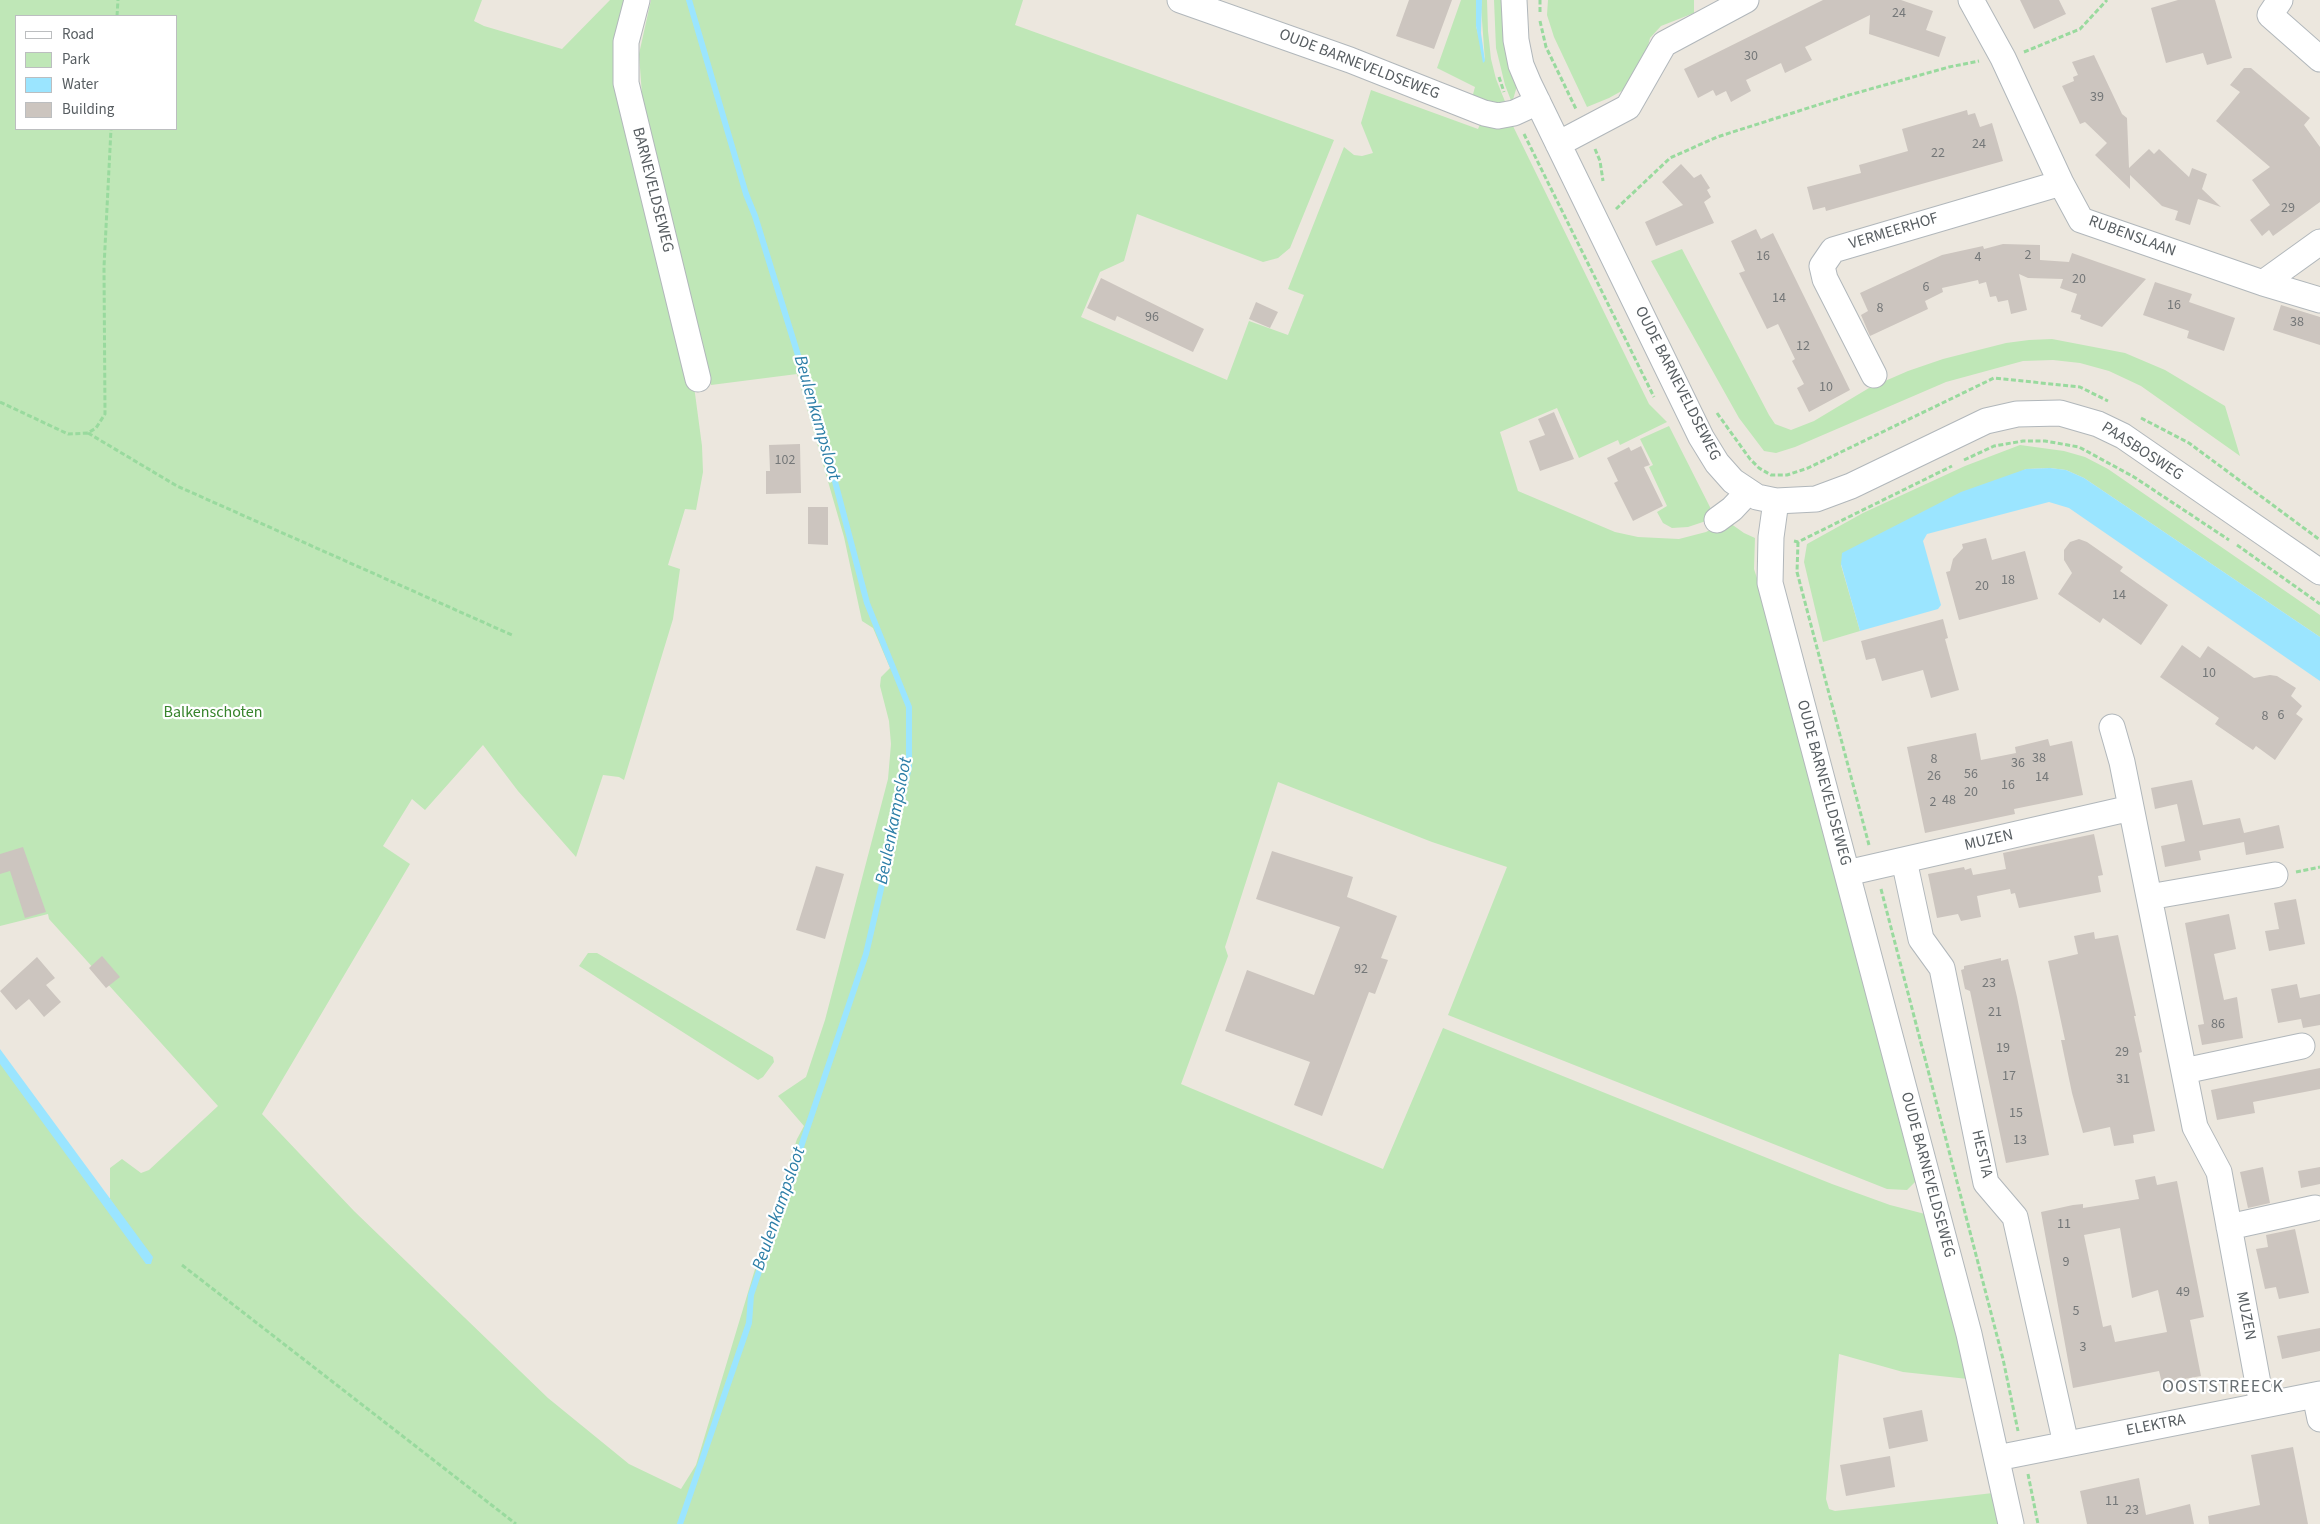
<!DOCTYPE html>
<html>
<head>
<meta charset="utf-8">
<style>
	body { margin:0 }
	#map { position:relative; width:2320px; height:1524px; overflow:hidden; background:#ece7de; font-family:"Source Sans 3",sans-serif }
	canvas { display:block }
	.legend { position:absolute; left:15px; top:15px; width:162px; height:115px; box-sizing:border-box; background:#fff; border:1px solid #bcbec0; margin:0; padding:6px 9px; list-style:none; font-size:15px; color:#575d61 }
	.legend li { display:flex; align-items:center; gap:10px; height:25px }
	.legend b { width:25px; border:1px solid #bcbec0 }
</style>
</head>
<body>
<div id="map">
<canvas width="2320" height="1524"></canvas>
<ul class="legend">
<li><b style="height:6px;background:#fff"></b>Road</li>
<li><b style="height:14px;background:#bfe7b7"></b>Park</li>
<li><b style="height:14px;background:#9be5ff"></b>Water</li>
<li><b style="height:14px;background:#ccc5bf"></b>Building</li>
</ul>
</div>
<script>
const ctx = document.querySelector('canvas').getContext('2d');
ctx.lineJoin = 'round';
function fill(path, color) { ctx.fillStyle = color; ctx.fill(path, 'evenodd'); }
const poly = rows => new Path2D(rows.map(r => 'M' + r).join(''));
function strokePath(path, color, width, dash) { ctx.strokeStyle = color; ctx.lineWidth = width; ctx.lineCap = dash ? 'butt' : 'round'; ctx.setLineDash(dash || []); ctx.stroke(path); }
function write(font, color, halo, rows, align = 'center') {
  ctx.font = font + ' "Source Sans 3",sans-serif'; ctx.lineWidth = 4.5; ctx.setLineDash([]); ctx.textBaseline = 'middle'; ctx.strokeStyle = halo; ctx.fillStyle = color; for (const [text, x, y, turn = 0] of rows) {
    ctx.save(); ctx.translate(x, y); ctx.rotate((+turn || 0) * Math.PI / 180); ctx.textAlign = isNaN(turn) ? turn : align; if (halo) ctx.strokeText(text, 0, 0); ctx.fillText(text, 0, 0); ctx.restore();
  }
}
fill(poly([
	[0,0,482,0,474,21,484,26,562,49,610,0,630,0,621,35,694,386,702,446,703,472,696,510,685,509,668,565,680,569,673,619,624,780,619,777,603,775,576,857,518,791,483,745,425,810,412,799,383,846,410,864,262,1114,354,1211,548,1398,629,1464,681,1489,696,1465,771,1216,797,1139,804,1126,778,1096,806,1077,825,1020,888,779,891,744,889,721,880,686,881,677,890,668,873,628,862,621,844,537,797,374,711,385,642,95,639,54,651,0,1023,0,1015,25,1334,140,1290,248,1278,258,1263,262,1137,214,1124,261,1100,272,1081,317,1227,380,1249,321,1288,335,1304,295,1288,289,1344,147,1354,155,1362,156,1373,153,1361,123,1371,90,1478,129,1482,120,1511,122,1649,404,1667,422,1620,445,1618,440,1579,458,1557,408,1500,432,1518,491,1615,532,1638,537,1679,539,1706,532,1727,521,1744,533,1755,538,1754,569,1766,606,1918,1179,1907,1190,1887,1189,1448,1015,1507,867,1432,842,1278,782,1225,947,1228,956,1181,1084,1383,1169,1443,1028,1832,1184,1890,1205,1925,1214,1968,1379,1903,1372,1839,1354,1826,1499,1829,1509,1835,1511,1993,1493,1999,1524,0,1524,0,1063,118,1209,110,1199,110,1168,122,1159,141,1173,149,1170,218,1106,49,919,48,914,0,926],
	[16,16,176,16,176,129,16,129],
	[1461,0,1476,0,1476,26,1485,61,1481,7,1482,0,1487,0,1488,31,1491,59,1496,79,1506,104,1505,106,1472,98,1475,87,1437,68],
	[1494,0,1504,0,1517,86,1512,103,1505,85,1496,48],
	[1548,0,1694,0,1694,13,1661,26,1650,38,1646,54,1627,88,1609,98,1587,107,1554,37,1547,15],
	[1682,249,1769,415,1775,424,1791,430,1814,421,1869,388,1908,371,1943,359,2006,343,2029,340,2052,339,2125,353,2165,370,2225,406,2240,456,2141,386,2109,371,2080,363,2053,360,2023,361,1946,382,1795,447,1776,453,1764,451,1739,418,1651,261],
	[1669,426,1714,515,1706,521,1688,527,1672,528,1663,523,1657,512,1667,506,1649,467,1653,465,1640,439],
	[2020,445,2064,451,2085,457,2108,469,2320,615,2320,637,2084,478,2066,470,2050,468,2026,469,1841,565,1860,631,1823,642,1804,562,1807,544,1863,513,1965,466],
	[588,953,597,953,773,1057,774,1062,763,1077,758,1080,579,966]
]), '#bfe7b7');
fill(poly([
	[1476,0,1482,0,1481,33,1485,61,1483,63,1476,26],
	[2050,468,2066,470,2084,478,2320,637,2320,681,2069,508,2049,502,1927,534,1923,541,1941,605,1938,609,1860,631,1841,564,1842,553,1961,492,2026,469],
	[0,1049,153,1257,151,1264,146,1264,0,1064]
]), '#9be5ff');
strokePath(poly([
	[680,1524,749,1323,751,1295,866,954,909,767,909,707,867,603,823,436,755,216,746,194,689,0]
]), '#9be5ff', 6);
fill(poly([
	[1409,0,1452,0,1434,49,1396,36],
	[1823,0,1901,0,1933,11,1926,30,1946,37,1939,57,1869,34,1870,15,1805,47,1812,60,1785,73,1781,63,1746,80,1751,91,1731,102,1726,91,1716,96,1713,90,1698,98,1684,69],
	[2020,0,2059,0,2066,14,2034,29],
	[2178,0,2215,0,2232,58,2207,65,2203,53,2166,63,2151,8],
	[2094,55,2122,114,2127,118,2129,168,2149,149,2154,154,2159,149,2189,177,2192,168,2207,174,2202,189,2221,207,2198,199,2190,225,2175,220,2178,211,2162,206,2130,175,2130,189,2095,155,2107,143,2085,122,2080,124,2062,86,2074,81,2073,77,2078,75,2072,62],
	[2244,68,2251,68,2310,118,2304,125,2320,147,2320,202,2273,236,2269,230,2262,236,2250,220,2270,205,2252,180,2270,167,2216,121,2240,92,2230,85],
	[1967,110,1968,115,1975,113,1980,127,1992,123,2003,161,1826,211,1825,207,1813,210,1807,187,1861,173,1859,165,1908,151,1902,129],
	[1681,164,1694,178,1701,174,1710,188,1707,190,1711,197,1704,202,1714,223,1656,246,1645,222,1683,205,1662,182],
	[1756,229,1761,239,1773,233,1850,390,1809,412,1797,388,1804,384,1792,361,1795,359,1778,324,1767,329,1739,273,1745,271,1731,241],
	[2003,244,2040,245,2040,260,2069,262,2072,253,2146,279,2102,327,2080,319,2081,315,2071,312,2077,294,2060,288,2063,279,2028,278,2019,274,2027,310,2011,314,2008,300,1998,302,1996,296,1990,297,1986,282,1979,284,1978,280,1942,288,1943,292,1925,301,1928,309,1870,336,1861,315,1868,311,1860,293,1942,255,1983,246,1984,249],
	[1101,278,1204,329,1193,352,1117,316,1115,321,1087,308],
	[2155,282,2192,294,2189,302,2235,318,2224,351,2187,338,2189,331,2143,315],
	[1256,302,1278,312,1270,328,1249,319],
	[2281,305,2320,317,2320,345,2273,330],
	[1554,412,1574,459,1540,471,1529,441,1545,435,1538,419],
	[800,444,801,493,766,494,766,471,770,471,769,445],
	[1641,446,1650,465,1644,467,1663,506,1633,521,1614,483,1618,481,1607,458,1629,447,1631,451],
	[808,507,828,507,828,545,808,544],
	[1986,538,1992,560,2025,551,2038,599,1959,620,1946,572,1950,571,1953,559,1963,548,1962,544],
	[2079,539,2087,542,2123,567,2120,571,2168,605,2141,645,2103,618,2100,623,2058,594,2072,573,2064,560,2064,550,2070,542],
	[1943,619,1948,638,1945,639,1959,690,1931,698,1923,670,1882,681,1875,658,1866,660,1861,641],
	[2182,645,2200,658,2208,646,2254,678,2270,675,2277,676,2296,688,2291,696,2302,706,2296,714,2303,719,2275,760,2256,746,2253,750,2215,724,2219,718,2160,677],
	[1976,733,1981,760,2016,753,2015,747,2048,739,2050,746,2072,741,2083,795,2014,809,2015,814,1925,833,1907,747],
	[2192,780,2203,825,2240,818,2244,833,2279,825,2284,848,2246,855,2244,842,2199,851,2201,860,2165,867,2161,846,2185,841,2177,804,2155,809,2151,788],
	[2094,834,2103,875,2098,876,2101,892,2019,908,2015,893,2011,894,2010,889,1977,896,1981,917,1961,921,1958,914,1937,918,1928,874,1964,867,1965,870,1971,868,1973,875,2006,869,2003,853],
	[23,847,46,912,25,918,10,871,0,874,0,854],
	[1272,851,1353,877,1347,897,1397,916,1381,958,1388,960,1375,994,1369,992,1322,1116,1294,1105,1310,1062,1225,1031,1247,970,1314,995,1340,927,1256,899],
	[816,866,844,874,825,939,796,930],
	[2296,899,2305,944,2269,951,2265,931,2279,929,2274,903],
	[2229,914,2236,949,2214,954,2224,1000,2237,997,2243,1038,2202,1045,2198,1025,2204,1024,2185,923],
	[2094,932,2095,939,2118,935,2136,1016,2134,1016,2142,1052,2139,1053,2155,1131,2133,1135,2134,1143,2114,1146,2110,1127,2083,1133,2072,1093,2061,1040,2065,1040,2048,961,2078,954,2074,936],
	[102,956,120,977,106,988,89,968],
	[37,957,55,978,46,985,61,1002,44,1017,29,999,16,1010,0,991],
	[2001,958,2001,961,2008,959,2017,997,2049,1155,2006,1163,1970,991,1965,989,1961,970,1964,969,1964,966],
	[2297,984,2300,998,2320,994,2320,1025,2303,1028,2301,1019,2278,1023,2271,989],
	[2320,1068,2320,1089,2253,1102,2255,1113,2217,1120,2211,1090],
	[2263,1167,2270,1203,2248,1208,2240,1172],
	[2320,1167,2320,1184,2301,1188,2298,1171],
	[2155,1176,2157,1185,2177,1181,2204,1317,2190,1320,2201,1376,2162,1383,2159,1371,2073,1388,2041,1212,2073,1205,2083,1204,2083,1208,2139,1199,2135,1180],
	[2120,1228,2132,1298,2158,1290,2167,1332,2115,1342,2111,1325,2103,1327,2084,1235],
	[2295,1229,2309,1293,2279,1299,2276,1287,2265,1289,2256,1249,2268,1247,2266,1235],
	[2320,1328,2320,1351,2282,1359,2277,1336],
	[1922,1410,1928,1441,1889,1449,1883,1418],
	[2293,1447,2308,1524,2209,1524,2208,1516,2260,1505,2251,1455],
	[1890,1456,1895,1487,1846,1496,1840,1465],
	[2139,1478,2146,1515,2190,1504,2194,1524,2087,1524,2080,1491]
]), '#ccc5bf');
const minor = poly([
	[637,0,626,42,626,83,698,379],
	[1180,0,1350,60,1484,113,1498,116,1514,113,1538,102],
	[1514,0,1516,40,1521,65,1529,84,1701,437,1717,463,1733,481,1757,497,1776,501,1816,499,1851,486,1986,421,2017,414,2060,413,2098,424,2123,436,2320,572],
	[1971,0,2003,58,2061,183,2081,220,2263,283,2320,242],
	[2280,0,2270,15,2320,59],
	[1558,144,1628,107,1664,44,1746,0],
	[2263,283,2320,300],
	[1874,375,1825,279,1822,266,1833,250,2061,183],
	[1776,501,1771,537,1770,583,1969,1334,2011,1524],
	[1717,520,1732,509,1748,492],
	[2112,727,2122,762,2195,1127,2219,1172,2262,1405],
	[1904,860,1921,939,1942,968,1986,1183,2015,1217,2066,1444],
	[1847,873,2131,808],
	[2149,897,2275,875],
	[2184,1071,2302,1046],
	[2229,1227,2315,1208],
	[2315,1395,2320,1419],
	[1997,1458,2320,1394]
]);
strokePath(minor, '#b1b7bb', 27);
strokePath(poly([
	[1540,12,1540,0],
	[117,16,118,0],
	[1540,21,1546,47,1576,109],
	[2024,52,2080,29,2107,0],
	[1499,77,1504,92],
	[1524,134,1654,397],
	[1595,149,1600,161,1603,181],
	[1616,209,1670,158,1717,137,1849,95,1949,67,1979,61],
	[0,402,68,434,88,433,96,428,105,414,104,267,111,129],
	[1717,413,1750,459,1759,468,1771,475,1787,475,1808,468,1994,378,2080,387,2108,401],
	[2141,418,2189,443,2320,540],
	[88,433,177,486,512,635],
	[1964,460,1994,446,2023,441,2045,441,2079,447,2134,477,2229,540],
	[1794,541,1798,542,1952,466],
	[1798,542,1797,572,1869,845],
	[2237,545,2320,604],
	[2296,872,2320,867],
	[1881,889,2003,1359,2018,1431],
	[182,1265,516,1524],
	[2028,1474,2038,1524]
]), '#99da9e', 3, [5, 2.5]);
strokePath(minor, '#fff', 25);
write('14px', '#747778', null, [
	["24",1899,14],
	["30",1751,57],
	["39",2097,98],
	["24",1979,145],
	["22",1938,154],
	["29",2288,209],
	["2",2028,256],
	["16",1763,257],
	["4",1978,258],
	["20",2079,280],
	["6",1926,288],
	["14",1779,299],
	["16",2174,306],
	["8",1880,309],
	["96",1152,318],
	["38",2297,323],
	["12",1803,347],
	["10",1826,388],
	["102",785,461],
	["18",2008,581],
	["20",1982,587],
	["14",2119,596],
	["10",2209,674],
	["6",2281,716],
	["8",2265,717],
	["38",2039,759],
	["8",1934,760],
	["36",2018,764],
	["56",1971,775],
	["26",1934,777],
	["14",2042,778],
	["16",2008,786],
	["20",1971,793],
	["48",1949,801],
	["2",1933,803],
	["92",1361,970],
	["23",1989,984],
	["21",1995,1013],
	["86",2218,1025],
	["19",2003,1049],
	["29",2122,1053],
	["17",2009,1077],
	["31",2123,1080],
	["15",2016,1114],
	["13",2020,1141],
	["11",2064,1225],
	["9",2066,1263],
	["49",2183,1293],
	["5",2076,1312],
	["3",2083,1348],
	["11",2112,1502],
	["23",2132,1511]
]);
write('16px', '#575d61', '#fff', [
	["OUDE BARNEVELDSEWEG",1359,65,21],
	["BARNEVELDSEWEG",652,190,76],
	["VERMEERHOF",1894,232,-17],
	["RUBENSLAAN",2132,237,20],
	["OUDE BARNEVELDSEWEG",1677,384,63],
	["PAASBOSWEG",2142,452,33],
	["OUDE BARNEVELDSEWEG",1823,783,75],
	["MUZEN",1989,841,-13],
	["HESTIA",1981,1154,77],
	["OUDE BARNEVELDSEWEG",1927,1175,75],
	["MUZEN",2245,1316,79],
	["ELEKTRA",2156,1426,-11]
]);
write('16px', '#37842c', '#fff', [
	["Balkenschoten",213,713]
]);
write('italic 18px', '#2c7ea7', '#fff', [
	["Beulenkampsloot",816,418,74],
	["Beulenkampsloot",895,821,-79],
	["Beulenkampsloot",780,1209,-71]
]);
ctx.letterSpacing = '1px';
write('18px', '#686f73', '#fff', [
	["OOSTSTREECK",2223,1388]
]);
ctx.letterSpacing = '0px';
</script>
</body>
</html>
